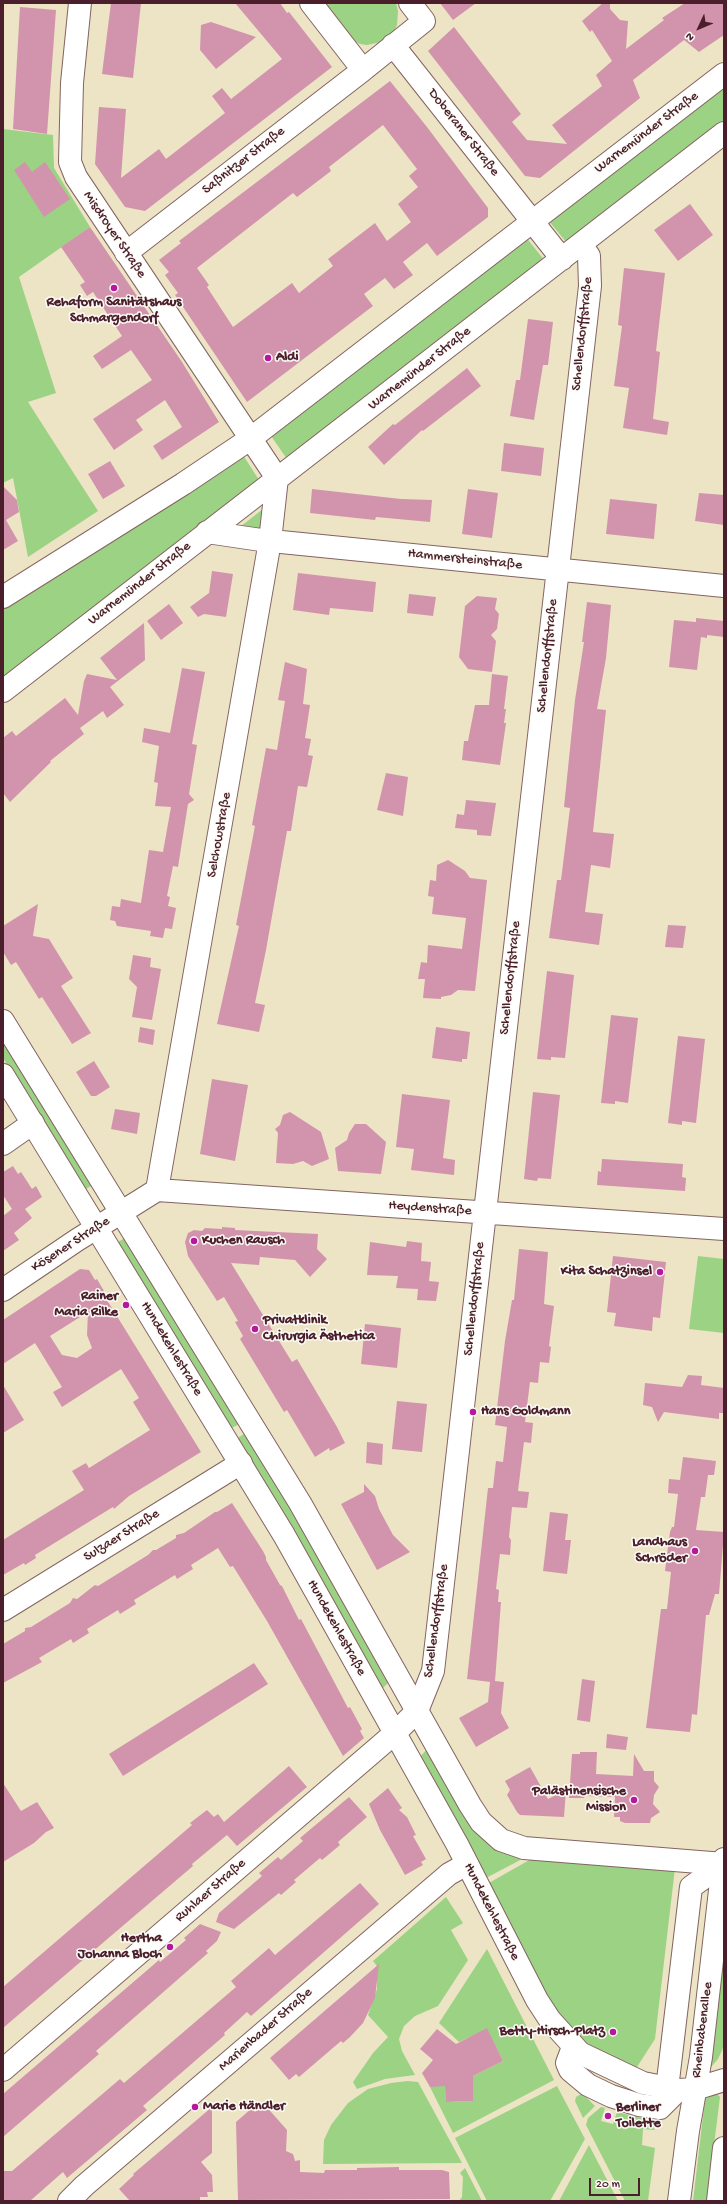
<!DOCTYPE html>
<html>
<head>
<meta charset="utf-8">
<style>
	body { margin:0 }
	#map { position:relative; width:727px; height:2204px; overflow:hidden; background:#ece4c5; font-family:"Gochi Hand",sans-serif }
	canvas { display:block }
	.frame { position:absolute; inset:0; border:4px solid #4a1f2b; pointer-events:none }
	.north { position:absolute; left:679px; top:8px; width:40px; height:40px; -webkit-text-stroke:3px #fdfcf7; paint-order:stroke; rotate:226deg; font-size:11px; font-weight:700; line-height:16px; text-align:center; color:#4a1f2b }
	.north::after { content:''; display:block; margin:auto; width:14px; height:18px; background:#4a1f2b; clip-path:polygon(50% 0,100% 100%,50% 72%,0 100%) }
	.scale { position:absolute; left:589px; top:2178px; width:51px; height:18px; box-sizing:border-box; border:2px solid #4a1f2b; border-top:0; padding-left:5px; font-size:12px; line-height:14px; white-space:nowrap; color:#4a1f2b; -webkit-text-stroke:3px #fdfcf7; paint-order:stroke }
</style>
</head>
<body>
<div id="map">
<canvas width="727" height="2204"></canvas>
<div class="frame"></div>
<div class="north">N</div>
<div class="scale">20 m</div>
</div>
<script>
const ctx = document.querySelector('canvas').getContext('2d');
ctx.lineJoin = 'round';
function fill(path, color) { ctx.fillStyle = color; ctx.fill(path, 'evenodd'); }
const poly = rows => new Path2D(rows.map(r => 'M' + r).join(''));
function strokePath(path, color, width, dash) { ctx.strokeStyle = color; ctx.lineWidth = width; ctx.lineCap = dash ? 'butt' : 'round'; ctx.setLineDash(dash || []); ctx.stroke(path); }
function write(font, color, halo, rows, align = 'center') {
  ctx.font = font + ' "Gochi Hand",sans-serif'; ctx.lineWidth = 3; ctx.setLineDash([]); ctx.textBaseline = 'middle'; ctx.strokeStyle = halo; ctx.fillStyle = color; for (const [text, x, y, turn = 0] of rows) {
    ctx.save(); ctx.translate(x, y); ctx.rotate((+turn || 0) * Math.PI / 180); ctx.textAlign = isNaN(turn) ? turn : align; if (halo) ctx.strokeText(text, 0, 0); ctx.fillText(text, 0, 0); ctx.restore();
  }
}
fill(poly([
	[324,3,396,3,398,11,397,25,392,35,381,42,367,45,360,44,353,40],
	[724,85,724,122,567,243,548,220],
	[3,129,53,135,54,168,90,227,19,277,56,393,28,402,98,511,28,557,13,478,3,483],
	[525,236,545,261,287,459,269,433],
	[243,455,259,480,3,679,3,606],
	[263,509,260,530,240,527],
	[3,1035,95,1184,84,1190,3,1058],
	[127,1237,241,1423,230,1429,116,1243],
	[698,1256,724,1259,724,1333,689,1329],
	[247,1432,390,1681,381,1690,236,1439],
	[428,1748,526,1857,484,1879,419,1758],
	[533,1858,675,1868,655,2039,635,2070,584,2045,557,2016,487,1884],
	[446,1897,463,1923,451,1930,468,1960,438,2006,415,2016,404,2026,399,2039,402,2051,415,2075,385,2079,357,2089,353,2082,373,2053,388,2037,368,2015,377,1989,377,1966,373,1961],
	[724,1937,724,2046,718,2059,711,2067,710,2066],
	[487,1949,554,2080,453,2133,430,2087,445,2076,446,2102,473,2101,473,2076,503,2061,487,2029,459,2042,439,2023],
	[408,2081,418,2082,462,2163,323,2164,324,2140,331,2125,348,2103,368,2089,391,2083],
	[557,2086,585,2139,550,2201,487,2201,455,2138],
	[581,2094,586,2097,595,2106,583,2118,575,2101,576,2097],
	[717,2094,720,2097,707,2201,693,2201,705,2099],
	[601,2107,605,2108,601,2121,613,2124,617,2112,648,2120,652,2123,655,2130,643,2129,642,2145,655,2148,648,2201,625,2201,586,2125,588,2118],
	[589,2145,618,2201,559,2201],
	[465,2168,482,2201,459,2201,462,2197,463,2177,460,2173]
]), '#9cd284');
fill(poly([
	[111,3,141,3,133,78,102,74],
	[235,3,280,3,287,13,289,12,332,67,145,211,125,207,95,164,99,107,126,109,121,178,159,149,166,159,225,113,212,96,222,88,231,99,282,59],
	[440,3,476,3,453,20],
	[603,3,610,3,610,9,620,20,628,21,626,49,664,20,662,18,685,3,724,3,724,35,699,52,684,40,633,80,640,98,540,178,525,176,428,51,454,27,521,114,512,122,527,140,567,144,552,125,602,86,596,75,612,61,592,30,590,32,582,21],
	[20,7,56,10,47,134,13,129],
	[211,22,256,37,216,69,200,50,201,25],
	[390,81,427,127,488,208,488,217,437,256,427,243,403,262,413,275,394,289,385,278,364,294,373,306,247,402,175,295,178,293,165,275,169,272,159,260,181,243,179,241],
	[383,125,417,169,409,176,418,187,398,204,411,222,387,241,375,223,328,259,333,266,299,293,292,283,233,327,207,287,209,285,197,268,293,193,297,197,331,171,329,167],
	[25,162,32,172,45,162,70,199,44,217,14,170],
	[690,204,713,235,678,261,654,230],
	[90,227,182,362,219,422,162,460,153,446,182,427,165,400,136,420,143,430,114,450,93,419,152,380,131,350,102,369,93,356,122,336,93,292,87,296,80,285,85,282,61,247],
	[624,268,665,273,656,351,660,352,653,419,669,422,667,435,623,428,629,388,614,386,622,326,618,325],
	[528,319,553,322,548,365,543,365,534,420,510,416,516,380,520,380],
	[467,368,481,386,423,431,422,430,384,465,368,447,393,424,395,425],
	[504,443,544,448,541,476,501,471],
	[110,461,125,486,103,499,88,474],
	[3,486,17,500,19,512,6,520,18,541,3,550],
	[312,489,401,499,432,500,430,522,376,517,375,520,310,513],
	[468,489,498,493,492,538,462,534],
	[699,493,724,495,724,525,695,521],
	[610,499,657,504,654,539,606,534],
	[212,571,233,574,226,617,204,614,198,617,190,607,209,593],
	[298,573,376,582,373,612,330,608,329,615,293,610],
	[409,594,436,597,433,616,407,613],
	[477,596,497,598,495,609,499,614,497,629,491,635,496,641,492,672,468,669,459,657,465,606],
	[587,602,611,605,606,658,597,709,606,710,593,832,614,834,610,868,591,865,585,912,603,914,599,945,549,938,557,880,561,880,570,808,564,807,575,700,584,642,582,642],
	[169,604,183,623,161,640,147,621],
	[696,618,724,621,724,637,707,635,707,638,701,637,697,670,669,667,674,620,696,622],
	[144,623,145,660,110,687,124,705,107,718,103,711,80,728,84,734,50,761,51,762,10,802,3,793,3,738,12,731,16,736,65,698,78,715,84,681,87,674,117,680,100,658],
	[285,662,307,669,303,704,310,705,305,738,311,739,308,755,313,756,307,787,298,786,291,831,287,831,266,950,255,1003,265,1005,259,1032,217,1024,239,926,236,925,255,826,252,825,266,748,277,750,285,701,278,700],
	[182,668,205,672,192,744,197,745,189,794,194,800,188,804,178,867,173,866,167,896,170,897,168,906,176,908,172,929,165,928,163,938,150,936,151,931,117,926,115,921,110,920,112,906,120,907,121,899,141,903,149,850,163,852,171,807,155,806,158,783,154,782,159,746,142,742,144,728,170,733],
	[492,674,508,676,504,709,506,709,504,723,506,723,500,765,462,760,464,741,468,741,475,705,489,705],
	[386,773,408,777,403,816,377,810],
	[466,800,496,803,491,836,477,835,477,830,455,828,457,814,464,815],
	[448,860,465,871,470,878,487,880,475,991,458,990,451,995,441,997,441,999,423,998,425,979,418,979,421,962,427,963,428,945,462,949,466,918,432,914,434,897,428,896,430,880,436,881,437,865],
	[38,904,33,936,49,939,73,978,61,986,91,1033,72,1044,42,997,39,999,16,962,11,965,3,952,3,926],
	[668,925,686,926,683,948,665,947],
	[133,955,151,958,150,967,161,969,152,1020,132,1017,137,987,129,979],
	[547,971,574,975,565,1058,551,1057,551,1060,537,1059],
	[611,1015,638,1018,628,1103,615,1101,615,1104,601,1103],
	[140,1027,155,1030,153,1045,138,1042],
	[436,1027,470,1032,467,1059,462,1059,462,1062,432,1058],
	[678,1036,705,1039,696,1123,682,1121,682,1125,668,1123],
	[94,1061,110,1087,96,1096,91,1096,76,1072],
	[212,1079,248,1085,235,1161,200,1154],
	[533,1092,560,1095,551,1179,538,1178,537,1181,524,1179],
	[402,1094,450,1100,443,1158,455,1160,454,1175,411,1170,414,1149,396,1147],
	[115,1109,140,1113,137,1134,111,1129],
	[290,1112,321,1132,329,1159,312,1166,303,1161,293,1164,276,1163,278,1133,275,1129,280,1125,283,1115],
	[355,1124,366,1124,386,1142,381,1174,338,1171,335,1148,347,1140,349,1133],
	[602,1159,683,1164,682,1177,686,1178,685,1191,597,1185,598,1171,601,1172],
	[13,1166,18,1174,21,1172,32,1189,36,1186,42,1197,25,1209,32,1218,14,1233,19,1240,3,1251,3,1216,12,1209,3,1195,3,1172],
	[222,1227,235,1228,235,1230,318,1234,317,1249,327,1259,310,1277,295,1260,260,1257,259,1265,231,1263,292,1362,297,1359,337,1427,345,1443,330,1451,329,1448,315,1457,287,1410,284,1412,240,1339,243,1336,235,1322,238,1321,224,1297,217,1301,188,1256,185,1242,188,1233,194,1230,202,1231,205,1228,222,1229],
	[407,1241,422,1243,421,1261,431,1262,429,1281,439,1282,436,1301,417,1300,418,1289,396,1288,398,1276,367,1275,370,1242,406,1247],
	[519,1249,548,1252,544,1304,554,1306,549,1346,551,1347,549,1363,540,1362,538,1383,530,1382,525,1422,533,1423,531,1443,524,1442,518,1491,529,1492,527,1508,512,1507,509,1537,511,1540,510,1555,500,1554,496,1589,499,1590,498,1602,501,1602,495,1681,504,1682,501,1713,509,1728,476,1747,459,1718,488,1702,490,1682,467,1679,488,1488,493,1488,496,1461,503,1462,507,1427,495,1425,505,1341,512,1300,514,1300],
	[613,1256,666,1262,660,1318,653,1317,652,1331,614,1326,616,1313,607,1312],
	[80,1269,89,1270,95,1280,97,1279,104,1291,102,1292,201,1452,129,1496,114,1509,113,1507,35,1555,36,1558,25,1565,24,1563,3,1575,3,1540,84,1490,72,1471,86,1463,89,1468,150,1430,133,1402,139,1398,121,1369,62,1407,53,1392,62,1387,35,1343,3,1364,3,1320],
	[88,1312,87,1335,92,1348,77,1358,62,1355,50,1336],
	[365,1324,401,1328,397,1368,361,1364],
	[688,1375,702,1376,701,1385,724,1388,724,1413,719,1413,719,1419,664,1412,658,1422,652,1407,643,1405,645,1383,682,1387],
	[3,1385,24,1420,3,1433],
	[397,1401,427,1404,422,1452,392,1449],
	[367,1442,383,1444,382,1465,366,1463],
	[683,1457,716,1461,714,1475,708,1475,705,1497,701,1497,696,1530,724,1532,719,1594,715,1594,709,1615,706,1615,697,1715,692,1714,690,1732,646,1728,661,1609,667,1609,671,1572,665,1571,670,1532,672,1527,674,1527,678,1494,668,1493,669,1479,680,1480],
	[364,1484,375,1496,379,1509,393,1535,410,1552,377,1570,341,1504,364,1492],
	[232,1503,263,1551,266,1557,266,1560,280,1585,282,1586,299,1620,301,1619,348,1708,350,1707,362,1729,360,1731,364,1738,343,1756,267,1621,233,1566,230,1567,218,1548,191,1565,193,1569,177,1579,175,1575,134,1600,136,1604,120,1614,118,1610,87,1629,89,1633,73,1643,71,1639,39,1658,42,1662,3,1683,3,1644,25,1631,25,1628,31,1627,70,1603,73,1598,77,1599,95,1585,98,1586,148,1555,153,1550,156,1550,176,1538,176,1535,184,1533,215,1512,217,1512],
	[550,1512,568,1514,565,1540,571,1540,567,1574,543,1571],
	[254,1663,268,1684,123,1776,109,1754],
	[582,1679,595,1681,590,1722,577,1720],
	[607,1734,628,1737,626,1750,606,1748],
	[580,1752,597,1752,596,1774,633,1776,634,1754,644,1771,654,1771,654,1781,659,1787,654,1795,653,1804,660,1812,651,1818,650,1823,625,1823,620,1821,620,1817,614,1817,615,1797,585,1796,584,1798,569,1798,572,1754,580,1754],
	[289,1766,307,1787,237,1846,227,1835,192,1864,193,1866,3,2028,3,1987,192,1825,190,1823,207,1810,214,1817,218,1814,224,1822],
	[530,1767,548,1799,566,1790,564,1817,520,1815,517,1812,507,1795,510,1790,505,1781],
	[3,1783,21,1811,37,1802,54,1828,46,1832,34,1843,3,1862],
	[388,1788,402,1808,399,1810,407,1817,416,1835,413,1836,426,1859,421,1862,423,1865,405,1875,380,1830,369,1804],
	[349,1797,367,1817,338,1842,340,1845,322,1860,320,1858,294,1880,296,1882,281,1895,279,1893,234,1929,216,1922,219,1913,262,1876,259,1873,278,1857,281,1860,303,1841,300,1838],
	[360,1883,379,1904,251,2016,247,2012,224,2033,225,2035,143,2106,147,2110,67,2178,63,2172,30,2201,3,2201,3,2171,12,2171,120,2079,124,2083,236,1987,231,1981,269,1948,275,1955],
	[200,1924,221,1932,217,1941,206,1951,208,1953,96,2051,99,2054,3,2137,3,2094,159,1960,160,1962,186,1940,184,1938],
	[379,1964,375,1998,363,2023,350,2037,343,2043,341,2041,299,2077,296,2074,289,2080,270,2058],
	[487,2028,503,2061,473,2076,473,2101,446,2102,445,2086,430,2087,422,2073,433,2060,420,2049,437,2029,456,2044],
	[264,2104,287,2130,286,2151,293,2154,295,2161,300,2160,300,2172,324,2173,325,2170,357,2170,357,2168,399,2167,399,2170,442,2170,449,2172,450,2199,238,2200,236,2122,252,2108,255,2112],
	[212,2107,212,2153,201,2162,212,2175,213,2192,207,2192,208,2197,200,2197,200,2201,130,2201,119,2189,134,2175,133,2174]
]), '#d294ac');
const minor = poly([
	[80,3,72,83,70,162,76,177,277,478,270,541,157,1190],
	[311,3,363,70,424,21,410,3],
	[393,45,562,259],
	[126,253,363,70],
	[207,532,261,540,724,586],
	[3,597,183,484,250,439,724,74],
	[3,691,724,133],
	[3,1144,33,1123],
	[3,1290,77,1240,157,1190,724,1229],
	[3,1610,241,1463],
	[573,2047,567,2063,570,2070,588,2085,611,2096,639,2105,660,2108,678,2090],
	[3,2070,395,1733,417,1711,433,1671,590,286,589,256,581,244],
	[667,2089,691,1887,723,1864,724,1859],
	[69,2201,84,2186,449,1874,467,1864]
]);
const major = poly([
	[3,1021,300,1503,470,1805,481,1822,501,1840,524,1848,724,1864],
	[3,1075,284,1535,457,1844,537,2000,550,2020,580,2053,643,2083,678,2090,695,2089,724,2080],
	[679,2201,688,2131,701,2057,723,1864],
	[718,2201,724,2148]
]);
strokePath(minor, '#836461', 24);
strokePath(major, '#836461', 24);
strokePath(minor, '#fff', 22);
strokePath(major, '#fff', 22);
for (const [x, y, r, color] of [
	[114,288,4,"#b5179e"],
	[268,358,4,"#b5179e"],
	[194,1241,4,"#b5179e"],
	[660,1272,4,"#b5179e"],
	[126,1305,4,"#b5179e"],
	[255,1329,4,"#b5179e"],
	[473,1412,4,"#b5179e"],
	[695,1551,4,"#b5179e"],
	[634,1800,4,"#b5179e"],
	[170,1947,4,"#b5179e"],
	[613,2032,4,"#b5179e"],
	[195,2107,4,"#b5179e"],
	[608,2116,4,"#b5179e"]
]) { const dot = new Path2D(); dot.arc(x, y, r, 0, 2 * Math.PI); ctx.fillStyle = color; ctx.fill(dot); strokePath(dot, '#fdfcf7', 1.5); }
write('14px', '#4a1f2b', '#fdfcf7', [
	["Doberaner Straße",463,133,52],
	["Warnemünder Straße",647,133,-37],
	["Saßnitzer Straße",244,161,-38],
	["Misdroyer Straße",114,235,56],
	["Schellendorffstraße",583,334,-84],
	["Warnemünder Straße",420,369,-38],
	["Hammersteinstraße",465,560,6],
	["Warnemünder Straße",140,584,-38],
	["Schellendorffstraße",548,656,-84],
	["Selchowstraße",220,835,-80],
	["Schellendorffstraße",511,978,-84],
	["Heydenstraße",430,1209,4],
	["Kösener Straße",71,1245,-33],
	["Schellendorffstraße",475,1299,-84],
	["Hundekehlestraße",171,1349,59],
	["Sulzaer Straße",122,1536,-32],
	["Schellendorffstraße",437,1621,-82],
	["Hundekehlestraße",336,1628,61],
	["Ruhlaer Straße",211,1891,-41],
	["Hundekehlestraße",491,1912,63],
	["Marienbader Straße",266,2030,-41],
	["Rheinbabenallee",703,2030,-83]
]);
write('bold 14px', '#4a1f2b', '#fdfcf7', [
	["Rehaform Sanitätshaus",114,303,"center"],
	["Schmargendorf",114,319,"center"],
	["Aldi",276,358],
	["Kuchen Rausch",202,1241],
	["Kita Schatzinsel",652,1272,"right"],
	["Rainer",118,1297,"right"],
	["Maria Rilke",118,1313,"right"],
	["Privatklinik",263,1321],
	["Chirurgia Ästhetica",263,1337],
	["Hans Goldmann",481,1412],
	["Landhaus",687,1543,"right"],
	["Schröder",687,1559,"right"],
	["Palästinensische",626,1792,"right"],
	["Mission",626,1808,"right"],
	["Hertha",162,1939,"right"],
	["Johanna Bloch",162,1955,"right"],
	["Betty-Hirsch-Platz",605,2032,"right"],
	["Marie Händler",203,2107],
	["Berliner",616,2108],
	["Toilette",616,2124]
], 'left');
</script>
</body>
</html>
